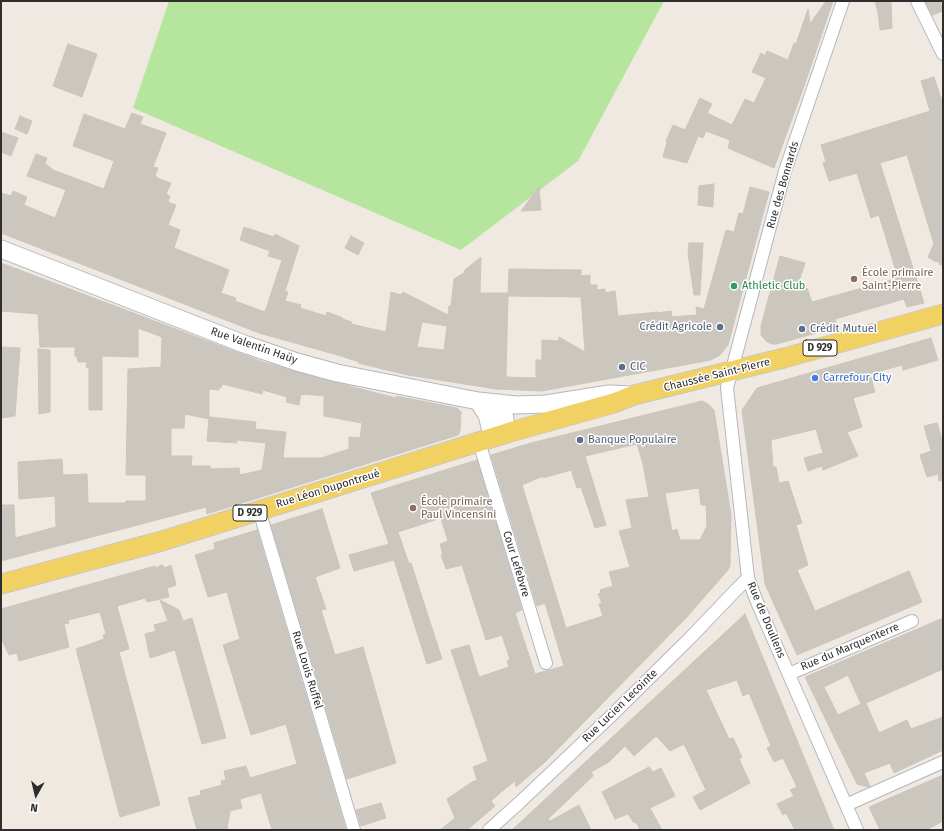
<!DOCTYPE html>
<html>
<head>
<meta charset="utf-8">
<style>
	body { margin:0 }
	#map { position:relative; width:944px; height:831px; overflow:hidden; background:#efe9e1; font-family:"Fira Sans",sans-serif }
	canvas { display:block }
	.frame { position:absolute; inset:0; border:2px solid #2e2e2e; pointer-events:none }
	.north { position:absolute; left:16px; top:775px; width:40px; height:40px; -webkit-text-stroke:3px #fff; paint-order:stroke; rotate:188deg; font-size:11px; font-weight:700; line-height:16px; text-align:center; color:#2e2e2e }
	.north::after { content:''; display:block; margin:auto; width:14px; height:18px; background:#2e2e2e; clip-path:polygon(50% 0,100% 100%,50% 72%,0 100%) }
</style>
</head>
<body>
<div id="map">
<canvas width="944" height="831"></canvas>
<div class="frame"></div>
<div class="north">N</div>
</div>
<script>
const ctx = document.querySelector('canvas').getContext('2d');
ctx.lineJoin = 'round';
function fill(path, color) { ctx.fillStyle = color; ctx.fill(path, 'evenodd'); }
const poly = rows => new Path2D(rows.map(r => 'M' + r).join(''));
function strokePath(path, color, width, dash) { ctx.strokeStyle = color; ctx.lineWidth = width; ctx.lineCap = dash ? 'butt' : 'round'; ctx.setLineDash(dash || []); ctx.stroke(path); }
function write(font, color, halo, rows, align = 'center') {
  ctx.font = font + ' "Fira Sans",sans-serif'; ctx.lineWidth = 3; ctx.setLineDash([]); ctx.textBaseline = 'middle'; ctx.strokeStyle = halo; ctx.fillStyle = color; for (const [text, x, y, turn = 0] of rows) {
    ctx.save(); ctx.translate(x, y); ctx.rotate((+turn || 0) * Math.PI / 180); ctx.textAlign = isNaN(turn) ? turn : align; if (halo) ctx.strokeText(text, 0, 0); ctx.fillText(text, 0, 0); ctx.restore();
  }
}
fill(poly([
	[169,1,664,1,578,161,461,250,133,108]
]), '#b6e59e');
const building = poly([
	[826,1,833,1,803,89,774,168,728,148,730,140,706,131,703,138,698,136,687,163,663,157,667,142,666,141,673,125,685,130,700,98,712,104,707,113,732,125,745,99,754,103,766,78,752,72,761,53,765,56,767,51,788,60,794,43,796,44,808,9,810,24,826,1],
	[875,1,891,1,892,28,880,30,878,12,875,1],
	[925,1,940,1,943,11,932,15,925,1],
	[68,44,97,54,82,97,53,86,68,44],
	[934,77,943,104,943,264,940,265,939,262,934,261,928,257,934,244,907,155,880,163,924,303,907,307,904,299,835,319,837,327,777,344,772,344,767,342,761,335,761,326,780,256,805,263,796,291,807,288,812,302,898,278,879,215,871,218,857,173,829,181,823,163,826,162,821,145,930,111,921,81,934,77],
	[132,113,143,117,140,124,166,133,153,167,158,168,155,176,157,177,157,178,171,183,166,194,170,196,168,202,176,205,168,225,180,230,174,248,229,270,221,293,236,298,235,301,265,312,282,260,268,256,270,251,240,240,244,227,274,237,275,234,299,246,285,291,288,292,285,301,301,305,300,308,326,316,327,312,343,318,342,319,352,322,351,324,386,332,391,292,401,295,403,292,448,315,449,306,451,306,454,279,464,273,465,270,481,257,480,293,508,293,509,269,581,270,581,276,590,275,590,285,597,285,597,290,605,289,605,293,615,291,618,316,657,312,657,313,671,311,672,317,697,315,696,307,704,309,726,230,734,232,739,213,743,214,750,187,769,192,728,345,720,355,711,360,542,391,496,389,408,375,358,363,359,362,341,356,259,333,1,233,1,193,11,196,13,191,27,197,24,205,55,218,66,190,27,176,36,154,47,158,45,163,53,170,104,189,114,161,73,146,84,114,125,129,132,113],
	[508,296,581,297,585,352,559,337,559,341,542,340,542,360,536,360,536,378,506,377,508,296],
	[422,322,447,326,444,350,417,347,422,322],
	[20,116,32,121,27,134,15,129,20,116],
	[1,132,18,138,11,156,1,152,1,132],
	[714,184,713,207,698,205,699,186,714,184],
	[539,187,541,210,521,211,539,187],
	[351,236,364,243,358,255,345,248,351,236],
	[689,243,703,243,700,295,694,295,688,253,689,243],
	[1,263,263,362,330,381,396,398,396,396,457,408,461,412,460,431,458,435,207,514,206,507,1,561,1,505,14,505,15,538,56,527,55,496,19,499,18,462,62,459,63,475,87,474,88,503,126,503,126,501,146,501,146,475,126,475,128,369,161,367,162,337,138,328,138,357,102,356,102,410,89,410,89,368,86,367,87,362,78,362,77,356,75,356,75,347,40,347,38,314,1,311,1,263],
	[222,384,262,394,263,390,287,397,286,402,299,405,301,394,304,395,304,394,324,396,324,416,362,423,360,438,349,437,349,449,321,458,283,458,286,432,255,429,256,422,209,417,207,441,237,443,236,440,266,443,262,470,240,475,239,468,210,469,210,466,191,466,192,456,171,456,171,428,184,428,185,414,209,419,209,389,219,390,219,387,221,388,222,384],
	[931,338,938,360,903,370,902,365,870,374,875,392,853,398,862,427,847,432,858,456,823,470,822,466,808,471,804,458,823,453,816,429,771,440,773,467,776,467,779,483,788,481,802,523,796,525,808,565,797,570,815,611,909,571,922,602,797,655,765,584,742,410,757,388,931,338],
	[1,347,20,348,15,416,1,418,1,347],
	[38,349,50,350,50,412,39,414,38,349],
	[702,401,708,404,714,410,731,515,730,566,728,570,686,618,545,762,516,787,515,781,501,792,491,801,495,806,467,830,440,830,455,818,447,799,472,782,477,780,473,767,488,761,451,650,469,645,479,677,509,667,507,661,510,660,502,635,486,640,462,565,446,569,441,555,443,555,440,544,448,541,441,518,398,532,409,564,411,563,442,659,427,664,394,560,354,571,349,555,389,544,371,493,477,460,522,610,515,613,535,674,564,666,545,603,537,606,491,455,531,443,702,401],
	[637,444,643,464,649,497,626,500,632,528,619,531,630,567,609,572,613,586,600,590,601,593,598,594,602,603,599,604,603,616,566,628,522,485,543,476,543,478,571,470,577,488,581,487,595,528,606,525,585,456,637,444],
	[699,488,701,505,706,505,707,526,700,540,680,540,677,529,672,531,665,493,699,488],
	[937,423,943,442,943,480,939,481,938,474,927,477,920,455,931,451,924,426,937,423],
	[322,509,340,568,315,577,326,609,321,610,335,655,363,647,396,763,347,779,271,525,322,509],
	[257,530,346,830,272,830,261,793,240,799,242,808,230,811,227,830,197,830,188,798,201,795,200,791,222,785,221,781,226,780,224,771,246,766,250,778,297,764,286,724,251,735,223,645,240,639,227,592,208,597,195,555,215,549,214,543,257,530],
	[162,565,165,568,171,565,176,585,167,588,169,597,147,602,145,598,117,606,129,649,119,652,160,805,120,817,76,649,104,639,103,635,106,634,100,612,68,620,69,623,64,624,69,647,19,661,17,653,9,655,1,638,1,609,155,566,156,568,162,565],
	[160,600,179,610,183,621,192,618,226,738,202,744,175,650,150,658,145,634,156,631,154,625,168,621,160,600],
	[745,614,834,830,795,830,786,813,783,815,777,804,794,796,790,790,797,787,783,758,774,762,767,748,771,746,749,693,743,696,737,680,706,690,729,739,733,738,742,757,739,759,750,783,700,810,693,797,706,790,684,744,670,751,656,736,634,756,625,746,609,762,591,772,593,776,548,819,550,821,579,805,591,830,512,830,745,614],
	[943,618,943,669,866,703,879,733,907,720,911,729,943,717,943,750,894,773,890,763,864,773,870,786,868,787,857,784,805,677,943,618],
	[848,675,861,704,838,715,824,687,848,675],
	[649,767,653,772,661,768,675,796,650,808,662,830,640,830,636,822,634,823,628,814,615,819,602,792,649,767],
	[943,775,943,821,926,830,880,830,869,807,943,775],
	[381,803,386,818,361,826,356,810,381,803]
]);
fill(building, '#cbc7bf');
strokePath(building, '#cbc5ba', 1);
const street = poly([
	[843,1,785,171,727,388,748,578,757,602,857,830],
	[917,1,943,54],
	[479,442,546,663],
	[259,510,354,830],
	[789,674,912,621],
	[846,805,943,762],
	[489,830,519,803,612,715,690,638,736,590,748,578]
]);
const secondary = poly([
	[1,249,244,344,297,362,337,373,478,401,516,405,546,404,609,394,633,395],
	[478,401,487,415,493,438],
	[500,403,504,413,507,433]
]);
const primary = poly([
	[1,584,162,541,507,433,614,403,634,395,784,358,943,314]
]);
strokePath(street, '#b4b7c1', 14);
strokePath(secondary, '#b4b7c1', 19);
strokePath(primary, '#c9c9c9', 21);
strokePath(street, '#fff', 12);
strokePath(secondary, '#fff', 17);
strokePath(primary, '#f2d163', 19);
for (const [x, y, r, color] of [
	[854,279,4,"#8d6e63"],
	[734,286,4,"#2e9e5b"],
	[720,327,4,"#5c6f8a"],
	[802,329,4,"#5c6f8a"],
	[622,367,4,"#5c6f8a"],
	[815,378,4,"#3f7fe0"],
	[580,440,4,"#5c6f8a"],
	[413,508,4,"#8d6e63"]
]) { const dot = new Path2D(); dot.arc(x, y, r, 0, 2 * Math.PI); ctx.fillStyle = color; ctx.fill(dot); strokePath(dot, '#fff', 1.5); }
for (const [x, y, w] of [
	[820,348,34],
	[250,513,34]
]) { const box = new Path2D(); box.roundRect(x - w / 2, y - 8, w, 16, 3); ctx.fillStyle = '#fff'; ctx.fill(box); strokePath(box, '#2e2e2e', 1); }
write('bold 10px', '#2e2e2e', null, [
	["D 929",820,348],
	["D 929",250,513]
]);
write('11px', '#2e2e2e', '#fff', [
	["Rue des Bonnards",783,185,-74],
	["Rue Valentin Haüy",254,346,19],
	["Chaussée Saint-Pierre",717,375,-14],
	["Rue Léon Dupontreué",328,489,-17],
	["Cour Lefebvre",516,564,73],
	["Rue de Doullens",766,620,67],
	["Rue du Marquenterre",850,647,-23],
	["Rue Louis Ruffel",307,670,73],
	["Rue Lucien Lecointe",620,706,-44]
]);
write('11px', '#785e54', '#fff', [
	["École primaire",862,273],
	["Saint-Pierre",862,286],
	["École primaire",421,502],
	["Paul Vincensini",421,515]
], 'left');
write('11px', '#27864d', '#fff', [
	["Athletic Club",742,286]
], 'left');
write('11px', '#4e5e75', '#fff', [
	["Crédit Agricole",712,327,"right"],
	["Crédit Mutuel",810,329],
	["CIC",630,367],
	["Banque Populaire",588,440]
], 'left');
write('11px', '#366cbe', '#fff', [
	["Carrefour City",823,378]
], 'left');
</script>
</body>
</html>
